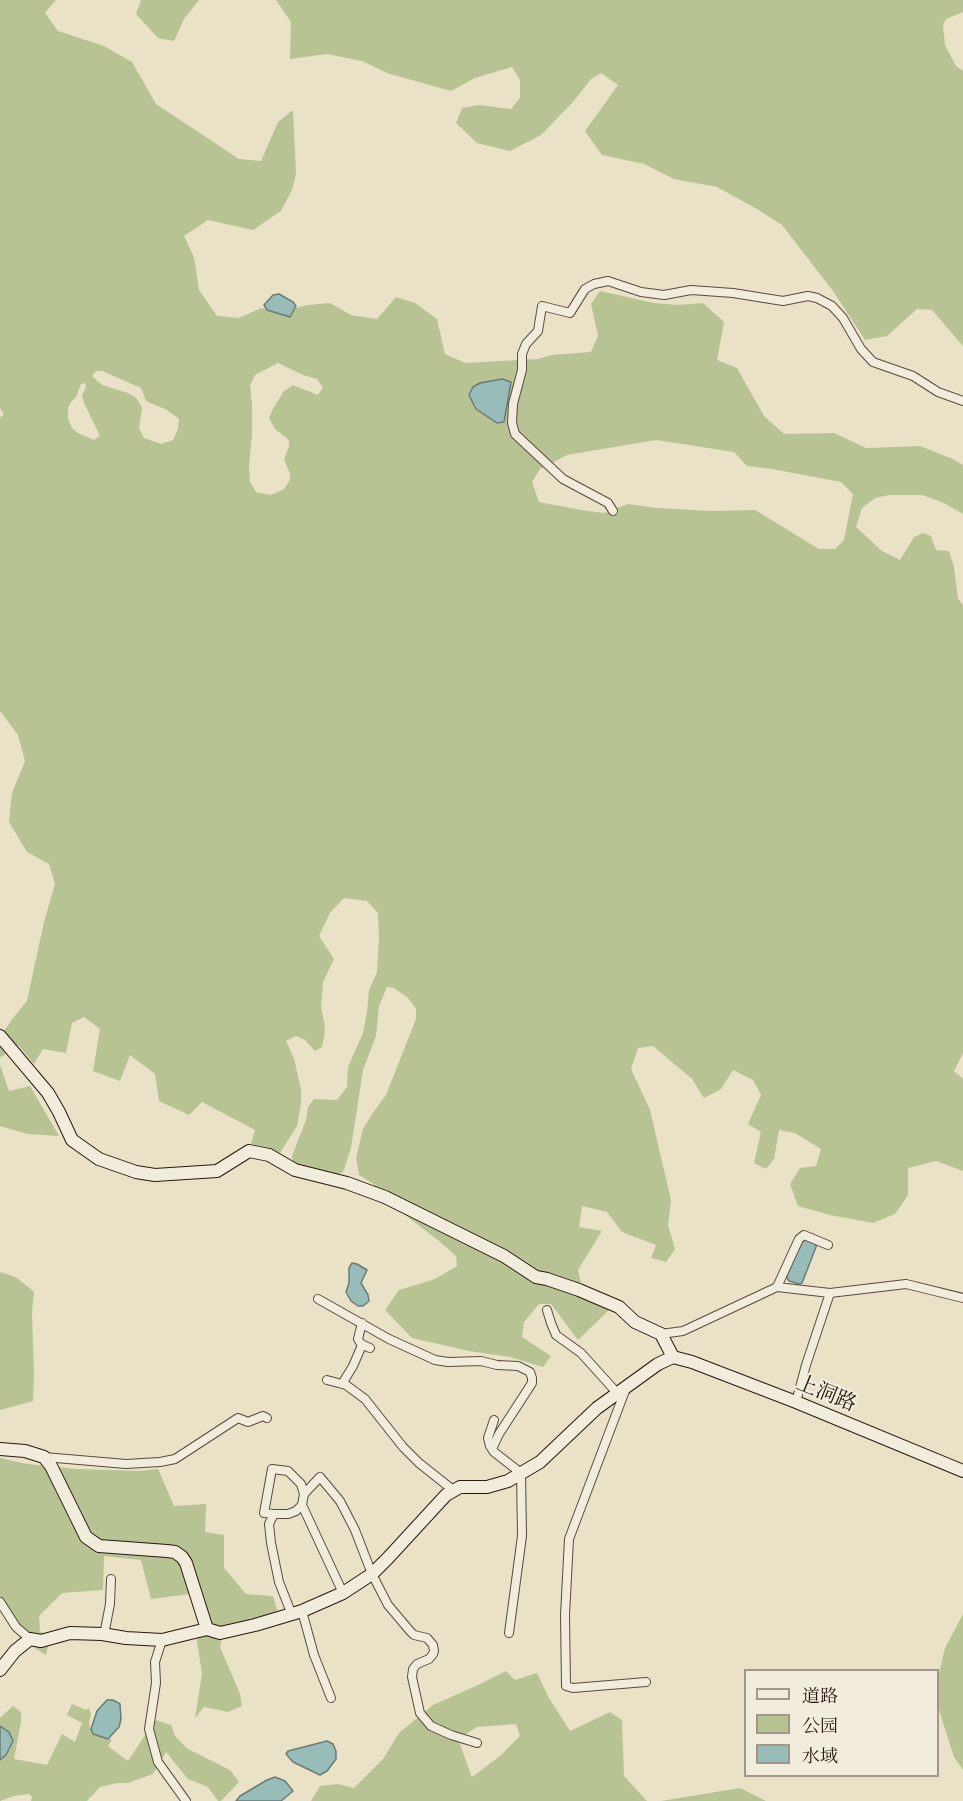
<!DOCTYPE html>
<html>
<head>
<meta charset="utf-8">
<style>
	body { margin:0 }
	#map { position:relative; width:963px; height:1801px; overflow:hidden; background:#e9e2c7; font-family:"EB Garamond","Noto Serif SC",serif }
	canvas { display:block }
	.legend { position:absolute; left:744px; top:1669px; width:195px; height:108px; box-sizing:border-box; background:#f1ecdb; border:2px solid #a0978a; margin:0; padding:8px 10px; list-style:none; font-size:18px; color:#271710 }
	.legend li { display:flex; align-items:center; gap:12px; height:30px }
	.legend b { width:30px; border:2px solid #a0978a }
</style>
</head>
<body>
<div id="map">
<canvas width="963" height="1801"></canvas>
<ul class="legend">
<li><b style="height:8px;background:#f1ecdb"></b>道路</li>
<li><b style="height:16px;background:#b8c394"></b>公园</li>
<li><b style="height:16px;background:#98bdb9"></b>水域</li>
</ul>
</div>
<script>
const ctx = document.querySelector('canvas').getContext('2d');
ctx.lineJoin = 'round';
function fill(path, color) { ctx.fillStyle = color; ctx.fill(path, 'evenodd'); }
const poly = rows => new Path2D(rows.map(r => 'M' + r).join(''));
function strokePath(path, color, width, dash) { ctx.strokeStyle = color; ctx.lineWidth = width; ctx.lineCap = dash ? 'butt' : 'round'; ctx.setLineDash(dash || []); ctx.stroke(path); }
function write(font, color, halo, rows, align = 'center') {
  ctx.font = font + ' "EB Garamond","Noto Serif SC",serif'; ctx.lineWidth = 4.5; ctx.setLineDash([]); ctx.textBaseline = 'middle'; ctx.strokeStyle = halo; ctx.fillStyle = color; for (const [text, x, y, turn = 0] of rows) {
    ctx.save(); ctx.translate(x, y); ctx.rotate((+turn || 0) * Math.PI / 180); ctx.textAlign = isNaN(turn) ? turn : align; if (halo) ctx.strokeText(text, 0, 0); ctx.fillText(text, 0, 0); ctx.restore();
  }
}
fill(poly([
	[0,0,56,0,45,13,58,31,104,46,132,62,156,104,239,159,261,161,278,122,293,110,296,174,292,190,281,211,253,230,208,220,184,236,194,257,199,290,217,316,239,318,261,308,290,317,296,308,308,305,330,303,351,315,377,319,396,297,415,303,437,319,445,354,465,363,538,359,552,355,591,352,598,336,591,304,600,291,654,303,677,305,703,303,724,322,717,360,737,368,764,416,784,434,834,433,866,448,920,446,953,459,963,465,963,514,944,503,922,495,889,495,875,498,862,508,856,527,882,551,900,560,914,537,923,533,931,536,936,550,949,551,954,567,958,599,963,605,963,1053,954,1071,963,1079,963,1171,936,1161,908,1168,908,1195,895,1214,873,1223,830,1215,798,1206,790,1184,800,1168,816,1166,821,1149,795,1133,779,1130,774,1159,766,1169,754,1163,761,1132,748,1124,761,1095,753,1080,733,1070,721,1089,704,1098,692,1079,653,1046,638,1048,631,1069,650,1110,671,1200,668,1225,675,1249,666,1262,651,1258,656,1245,622,1232,607,1212,582,1206,579,1227,602,1231,578,1270,582,1287,607,1296,608,1311,578,1340,551,1304,539,1304,524,1322,522,1337,551,1356,543,1367,510,1357,469,1351,412,1338,385,1310,399,1290,435,1279,457,1266,456,1256,439,1241,400,1211,372,1183,359,1175,356,1158,363,1129,372,1114,386,1095,416,1019,416,1009,408,998,394,988,387,987,379,1006,376,1036,363,1070,351,1148,343,1172,336,1176,305,1166,293,1164,292,1156,306,1120,308,1107,314,1099,337,1100,347,1087,348,1067,363,1033,367,1012,369,990,377,972,379,939,378,913,367,901,344,898,330,913,319,936,334,959,323,982,321,1007,325,1027,324,1037,322,1047,315,1051,305,1040,296,1036,286,1041,294,1058,301,1090,301,1104,297,1126,280,1153,251,1144,255,1130,202,1102,189,1115,159,1101,155,1074,130,1055,120,1081,93,1071,100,1029,84,1017,72,1023,66,1053,43,1049,34,1064,18,1045,0,1058,0,1037,13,1018,27,1001,44,922,55,884,49,864,27,852,9,822,12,793,25,761,18,735,0,711,0,418,4,414,0,408],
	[278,363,303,375,317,379,323,387,318,395,293,385,284,391,274,407,269,418,275,429,289,440,289,446,284,459,290,474,290,480,284,489,271,495,256,492,250,482,249,466,252,436,252,404,250,386,255,375],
	[96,371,102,371,141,388,146,401,167,410,179,419,178,429,173,440,161,444,144,438,139,428,142,408,139,402,135,397,128,393,102,385,92,376],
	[85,383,86,387,82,395,84,403,100,436,94,440,78,433,72,428,68,419,68,408,71,402,76,397,81,384],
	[656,440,734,452,747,466,772,469,841,482,853,494,844,540,835,549,819,549,755,510,711,511,656,508,628,504,604,513,581,510,539,502,532,482,540,469,567,455],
	[141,0,199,0,184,19,174,41,158,38,136,14],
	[276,0,963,0,963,12,946,19,943,25,945,45,956,66,963,71,963,346,932,310,917,309,887,336,865,340,833,291,782,225,757,209,717,187,674,179,644,164,602,155,585,131,618,85,601,73,591,79,573,102,541,135,510,151,477,143,456,123,462,108,479,105,511,109,520,98,520,80,512,67,475,78,451,91,387,73,362,61,327,54,290,59,291,22],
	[0,1065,9,1091,30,1086,59,1136,28,1134,0,1126],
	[0,1272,16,1277,34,1292,32,1313,34,1374,33,1401,0,1410],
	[0,1458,27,1464,77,1469,140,1471,158,1469,174,1506,206,1504,205,1532,224,1535,224,1568,246,1594,273,1596,279,1616,224,1629,220,1647,240,1694,242,1706,228,1712,204,1707,195,1718,202,1674,197,1641,200,1625,190,1594,151,1599,141,1560,104,1556,103,1590,62,1593,39,1616,40,1632,50,1636,46,1655,21,1639,0,1610],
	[963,1614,963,1770,954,1757,938,1707,938,1677,945,1648],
	[506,1671,515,1680,537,1673,549,1698,570,1731,610,1712,622,1720,624,1776,647,1801,311,1801,320,1786,338,1784,354,1788,383,1759,399,1733,433,1705,478,1685],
	[516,1724,520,1736,500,1756,472,1777,458,1739,477,1727],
	[72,1704,86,1710,89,1708,91,1714,89,1724,93,1734,112,1740,108,1746,128,1761,155,1720,171,1725,175,1736,188,1749,230,1770,239,1782,221,1801,218,1801,208,1787,188,1779,166,1752,153,1774,128,1783,118,1783,100,1787,87,1801,31,1801,32,1797,29,1794,14,1796,0,1801,0,1760,6,1755,9,1732,0,1726,0,1718,13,1706,21,1712,21,1722,14,1759,47,1765,62,1734,75,1742,82,1723,67,1715],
	[740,1788,766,1801,661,1801]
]), '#b8c394');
const water = poly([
	[279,294,293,302,296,306,290,317,267,310,264,305,273,295,279,294],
	[502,379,511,382,504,422,497,423,476,409,469,395,473,387,480,383,502,379],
	[804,1239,816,1244,816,1247,802,1283,799,1284,789,1281,786,1276,801,1241,804,1239],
	[352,1263,357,1264,367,1270,361,1283,368,1295,369,1301,363,1306,358,1306,351,1301,346,1292,349,1283,349,1268,352,1263],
	[107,1700,113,1700,120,1704,121,1719,119,1727,108,1739,93,1734,91,1729,97,1711,107,1700],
	[0,1726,9,1732,13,1741,6,1755,0,1760,0,1726],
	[327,1741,333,1744,336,1751,336,1759,327,1771,320,1775,293,1762,286,1754,288,1751,327,1741],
	[275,1777,285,1781,293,1791,281,1801,236,1801,240,1796,267,1780,275,1777]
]);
fill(water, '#98bdb9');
strokePath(water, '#6b7b75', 1.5);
const street = poly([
	[613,511,608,503,563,479,515,434,512,423,513,404,522,370,522,354,526,344,538,331,542,306,570,313,585,289,594,284,608,281,641,292,664,295,691,290,733,293,783,301,808,296,817,298,832,306,843,318,861,349,873,362,913,376,938,392,963,401],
	[777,1287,799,1239,804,1235,828,1245],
	[318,1299,389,1339,435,1360,448,1362,481,1361,497,1365,518,1366,530,1372,532,1378,532,1383,499,1434,492,1449],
	[547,1310,551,1323,556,1335,581,1353,618,1394],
	[362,1323,358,1339,361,1344,370,1348],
	[661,1334,683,1331,777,1287,830,1293,906,1284,963,1298],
	[327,1380,346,1385,365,1399,403,1447,419,1463,453,1490],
	[342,1384,353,1366,362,1345],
	[626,1388,569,1539,565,1615,566,1686,573,1688,646,1682],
	[796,1402,806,1365,830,1293],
	[494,1420,488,1438,490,1446,494,1452,521,1473,522,1536,509,1633],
	[44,1457,126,1464,160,1462,175,1459,238,1418,248,1422,263,1416,267,1418],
	[302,1505,343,1593],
	[274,1514,264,1513,272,1469,288,1471,301,1484,304,1494],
	[0,1602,16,1627,30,1639],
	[302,1611,314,1655,331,1698],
	[292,1615,279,1582,271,1543,269,1524,274,1514,288,1514,296,1511,302,1505,304,1494,320,1477,340,1501,355,1530,372,1574,388,1605,410,1631,414,1635,427,1638,433,1645,434,1651,433,1654,429,1659,417,1664,413,1669,412,1677,420,1713,431,1726,451,1735,477,1743],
	[104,1635,110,1604,111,1579],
	[162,1640,155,1662,156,1683,149,1729,158,1762,186,1801]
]);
const secondary = poly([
	[0,1036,48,1093,59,1112,72,1140,99,1159,136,1172,155,1175,217,1171,249,1151,269,1155,295,1170,347,1183,385,1197,504,1256,536,1277,547,1279,579,1290,619,1307,635,1322,661,1334,673,1357],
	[673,1357,692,1362,796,1402,963,1471],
	[0,1449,25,1451,44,1457,51,1466,86,1537,99,1546,167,1551,175,1552,182,1557,186,1563,207,1629,220,1633,255,1625,302,1611,343,1593,372,1574,388,1558,446,1495,460,1487,487,1487,508,1481,540,1462,597,1408,658,1364,673,1357],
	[0,1670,15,1651,30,1639,41,1641,70,1633,102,1634,126,1638,162,1640,207,1629]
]);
strokePath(street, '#584a3e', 10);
strokePath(secondary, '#271710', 14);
strokePath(street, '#f1ecdb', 8);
strokePath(secondary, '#f1ecdb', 12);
write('21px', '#271710', '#f1ecdb', [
	["上洞路",826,1394,22]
]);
</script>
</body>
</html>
